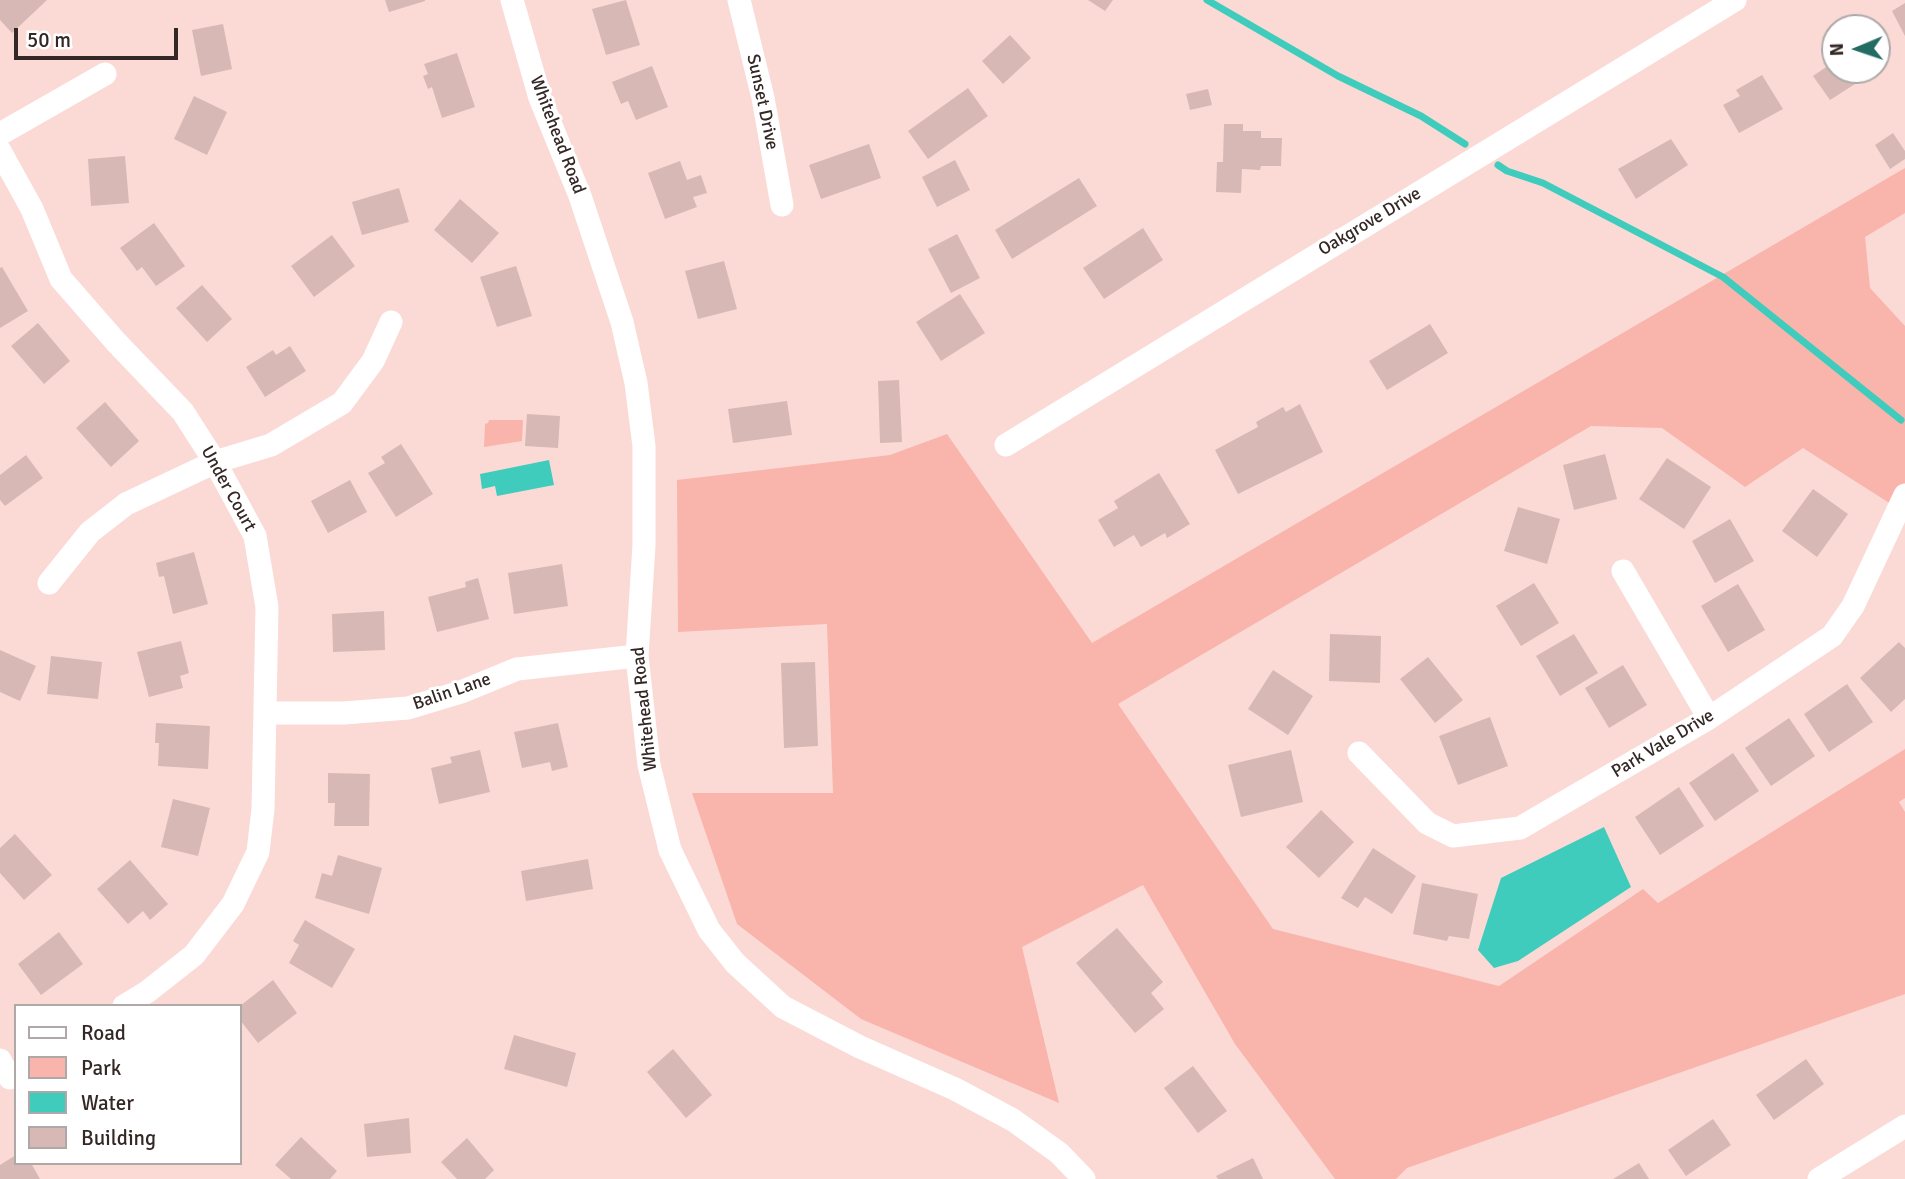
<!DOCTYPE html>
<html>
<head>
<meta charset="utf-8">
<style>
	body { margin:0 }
	#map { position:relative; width:1905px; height:1179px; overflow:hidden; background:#fbdad6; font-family:Signika,sans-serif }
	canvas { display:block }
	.legend { position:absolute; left:14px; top:1004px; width:228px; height:161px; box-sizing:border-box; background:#fff; border:2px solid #aea9a8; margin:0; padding:9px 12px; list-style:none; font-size:21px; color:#342826 }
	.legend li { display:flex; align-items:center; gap:14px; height:35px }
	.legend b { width:35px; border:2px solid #aea9a8 }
	.north { position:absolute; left:1821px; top:14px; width:70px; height:70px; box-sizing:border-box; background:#fff; border:2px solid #aea9a8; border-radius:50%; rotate:268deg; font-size:19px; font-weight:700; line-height:28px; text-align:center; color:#342826 }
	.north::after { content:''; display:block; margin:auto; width:24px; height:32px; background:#236c64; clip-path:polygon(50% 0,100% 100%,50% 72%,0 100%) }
	.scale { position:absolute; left:14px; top:28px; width:164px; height:32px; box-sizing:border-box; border:4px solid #342826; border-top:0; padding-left:9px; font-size:21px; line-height:24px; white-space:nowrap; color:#342826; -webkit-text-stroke:5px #fff; paint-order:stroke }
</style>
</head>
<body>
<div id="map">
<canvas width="1905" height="1179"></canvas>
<ul class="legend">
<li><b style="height:9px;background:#fff"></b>Road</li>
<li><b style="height:19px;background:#f9b4ac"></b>Park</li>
<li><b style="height:19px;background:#40ccbd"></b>Water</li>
<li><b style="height:19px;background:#d7b8b4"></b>Building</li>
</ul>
<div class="north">N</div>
<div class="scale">50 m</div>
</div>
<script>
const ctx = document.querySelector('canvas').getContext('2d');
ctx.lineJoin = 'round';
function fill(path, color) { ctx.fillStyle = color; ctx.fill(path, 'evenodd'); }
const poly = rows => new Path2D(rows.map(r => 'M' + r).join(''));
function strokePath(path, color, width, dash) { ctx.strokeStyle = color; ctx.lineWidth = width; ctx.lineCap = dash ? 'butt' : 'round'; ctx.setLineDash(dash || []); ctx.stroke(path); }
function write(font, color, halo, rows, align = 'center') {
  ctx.font = font + ' Signika,sans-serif'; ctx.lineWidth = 6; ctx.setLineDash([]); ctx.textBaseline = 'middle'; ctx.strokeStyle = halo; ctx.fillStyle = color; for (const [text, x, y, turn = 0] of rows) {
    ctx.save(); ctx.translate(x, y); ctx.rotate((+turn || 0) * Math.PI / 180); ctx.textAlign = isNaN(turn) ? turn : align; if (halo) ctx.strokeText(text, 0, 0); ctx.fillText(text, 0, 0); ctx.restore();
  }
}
fill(poly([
	[1905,168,1905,213,1865,237,1870,288,1905,326,1905,513,1803,448,1745,487,1662,428,1591,426,1118,704,1273,929,1499,986,1643,889,1658,903,1905,749,1905,798,1899,802,1905,812,1905,994,1407,1168,1396,1179,1335,1179,1235,1044,1143,885,1022,947,1059,1103,861,1019,737,924,692,793,833,793,827,624,678,632,677,480,890,455,947,434,1092,643],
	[489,420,523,420,522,441,484,447,485,424,488,423]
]), '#f9b4ac');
fill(poly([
	[549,460,554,485,497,496,495,486,482,489,480,474],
	[1604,827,1631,887,1518,961,1494,968,1478,950,1501,878]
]), '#40ccbd');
strokePath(poly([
	[1207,0,1338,76,1421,116,1465,144],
	[1498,165,1507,171,1543,183,1723,277,1901,420]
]), '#40ccbd', 7);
fill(poly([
	[0,0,47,0,12,33,0,20],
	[385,0,425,0,425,1,389,12],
	[626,0,640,45,606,55,592,9],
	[1088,0,1113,0,1105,11],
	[1905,3,1905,36,1892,11],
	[223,24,232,69,201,76,192,30],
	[1010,35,1031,58,1003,84,982,61],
	[457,53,475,107,442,118,432,87,428,89,423,76,428,74,424,64],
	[1835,61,1835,70,1877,70,1830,100,1813,76],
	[652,66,668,107,636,120,628,101,621,104,612,82],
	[1762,75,1783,109,1739,133,1723,105,1740,96,1736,90],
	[968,88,988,116,928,159,908,131],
	[1208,89,1212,105,1190,110,1186,94],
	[194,96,227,112,207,155,174,139],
	[1224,124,1243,124,1243,131,1261,131,1261,138,1282,138,1281,166,1261,166,1260,170,1242,169,1241,193,1216,192,1217,162,1223,162],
	[1893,133,1905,151,1905,159,1890,169,1875,145],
	[1671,139,1688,165,1636,199,1618,169],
	[869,144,881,178,821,199,809,165],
	[125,156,129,203,91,206,88,159],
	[955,160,970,190,937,207,922,177],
	[680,161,687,180,701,175,707,193,693,197,697,207,665,219,648,173],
	[1079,178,1097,206,1012,259,995,230],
	[399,188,409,222,362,235,352,202],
	[460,199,499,233,472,263,434,230],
	[154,223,185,266,156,286,142,267,137,271,120,248],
	[1143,228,1163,260,1104,299,1083,268],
	[957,234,980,278,951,293,928,249],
	[332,235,355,266,314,297,291,266],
	[724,261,737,309,698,319,685,271],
	[516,266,532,316,497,327,480,277],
	[2,267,28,311,0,328,0,268],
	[202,285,232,319,207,342,176,308],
	[960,294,985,333,941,361,916,322],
	[38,323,70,361,44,384,11,346],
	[1430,324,1448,353,1387,390,1369,361],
	[290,346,306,371,265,397,246,367,273,350,276,355],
	[899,380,902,442,880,443,878,381],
	[787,401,792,435,733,443,728,409],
	[105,402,139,441,111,467,76,428],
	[1300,404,1323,452,1238,494,1215,450,1258,427,1256,422,1283,407,1286,412],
	[527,414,560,416,558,448,525,446],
	[401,444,433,494,396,517,368,473,385,463,381,457],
	[1605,454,1617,499,1574,510,1563,465],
	[26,455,43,478,5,506,0,500,0,475],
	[1667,458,1711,487,1684,529,1639,499],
	[1159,473,1190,524,1167,538,1165,533,1141,547,1134,535,1114,547,1098,520,1118,508,1114,501],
	[350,480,367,512,328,533,311,501],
	[1813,489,1848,514,1817,557,1782,531],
	[1518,507,1560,519,1547,564,1504,551],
	[1730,519,1754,561,1715,583,1692,541],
	[194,552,208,604,173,614,164,576,159,577,156,563],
	[562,564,568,606,514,614,508,573],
	[478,578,489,619,437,632,428,597,466,587,465,582],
	[1534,583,1559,623,1521,646,1496,606],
	[1738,584,1765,630,1728,652,1701,606],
	[384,611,385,650,333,652,332,614],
	[1330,634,1381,636,1380,683,1329,681],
	[1574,634,1598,673,1560,696,1536,656],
	[181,641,189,673,180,676,183,688,149,697,137,652],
	[1899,642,1905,648,1905,699,1891,712,1860,678],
	[0,650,36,666,20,701,0,692],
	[51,656,102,662,98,699,47,694],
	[1428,657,1463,700,1435,723,1400,679],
	[815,662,818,746,784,748,781,663],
	[1623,665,1647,705,1609,728,1585,688],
	[1273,670,1313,696,1288,735,1248,709],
	[1847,684,1873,722,1829,752,1804,714],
	[1490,717,1508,766,1458,785,1439,736],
	[1789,718,1815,756,1771,786,1745,748],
	[156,723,210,726,208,769,158,766,159,743,155,743],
	[558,723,568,767,552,771,550,762,522,768,514,732],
	[480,750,490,792,439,804,431,768,452,763,450,757],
	[1291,750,1303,802,1241,817,1228,765],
	[1733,753,1759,791,1715,821,1689,783],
	[328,773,370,774,369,826,334,826,335,803,328,803],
	[1679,787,1704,826,1660,855,1635,817],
	[173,799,210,808,198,856,161,847],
	[1321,810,1354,842,1319,878,1286,847],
	[15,834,52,875,24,900,0,873,0,848],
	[1373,848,1416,876,1392,914,1365,897,1358,908,1341,898],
	[338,855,382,868,369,914,315,898,322,873,332,876],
	[588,859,593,889,526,901,521,871],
	[130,860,168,904,150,920,143,911,128,924,97,889],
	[1422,883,1478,894,1469,939,1449,936,1447,941,1413,934],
	[305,920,355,949,332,988,289,963,299,945,293,941],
	[1117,928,1163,982,1151,993,1164,1009,1135,1033,1076,963],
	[59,932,83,964,41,995,18,964],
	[273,980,297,1013,258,1043,240,1020,240,1006],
	[514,1035,576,1053,567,1087,504,1069],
	[673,1049,712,1095,686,1118,647,1072],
	[1806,1059,1824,1084,1774,1120,1756,1095],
	[1193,1066,1227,1111,1198,1133,1164,1088],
	[409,1118,411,1153,367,1157,364,1124],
	[1713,1119,1731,1145,1686,1176,1668,1150],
	[301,1137,337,1171,330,1179,291,1179,275,1165],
	[467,1138,494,1170,485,1179,457,1179,441,1162],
	[16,1155,16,1163,31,1163,40,1179,0,1179,0,1165],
	[1253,1158,1263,1179,1218,1179,1216,1176],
	[1639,1163,1649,1179,1613,1179]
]), '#d7b8b4');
strokePath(poly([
	[512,0,540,98,580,196,622,322,636,383,644,446,644,545,637,656,649,765,670,850,709,930,735,963,783,1007,860,1047,955,1089,1013,1120,1059,1153,1084,1179],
	[739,0,763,98,782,205],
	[0,134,105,74],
	[0,151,32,209,61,279,116,342,183,412,215,462,255,536,267,607,263,809,258,852,233,904,194,955,147,992,124,1006],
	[1006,445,1735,0],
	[1623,571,1709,718],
	[49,583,90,532,126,504,215,462,271,445,342,403,373,361,391,322],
	[265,713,344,713,408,708,461,692,517,669,637,656],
	[1359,753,1427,823,1453,836,1520,828,1709,718,1832,636,1853,606,1905,495],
	[0,1060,10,1078],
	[1819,1179,1905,1126]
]), '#fff', 23);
write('18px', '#342826', '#fff', [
	["Sunset Drive",762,102,78],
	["Whitehead Road",557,135,69],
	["Oakgrove Drive",1370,222,-31],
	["Under Court",228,489,61],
	["Balin Lane",452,692,-19],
	["Whitehead Road",645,709,-96],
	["Park Vale Drive",1663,744,-31]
]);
</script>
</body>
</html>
